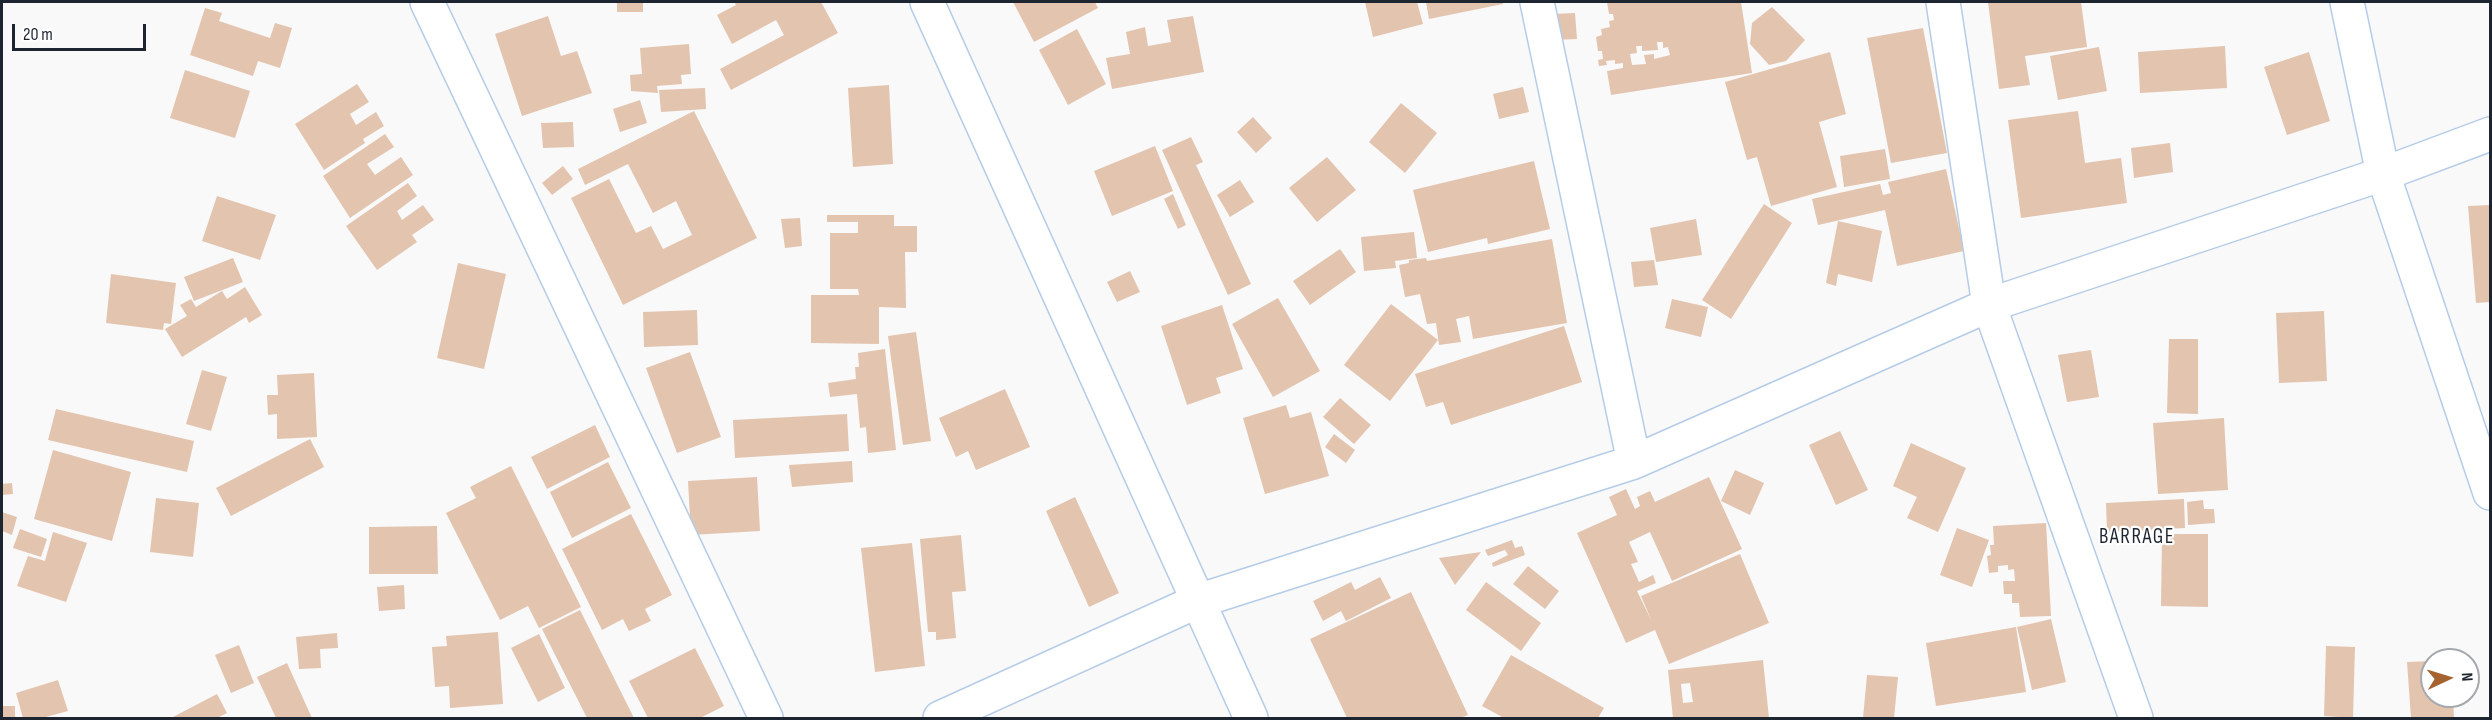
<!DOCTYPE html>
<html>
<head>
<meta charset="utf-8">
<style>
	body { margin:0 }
	#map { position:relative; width:2492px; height:720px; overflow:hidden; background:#f9f9f9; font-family:"Sofia Sans Condensed",sans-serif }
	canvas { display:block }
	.frame { position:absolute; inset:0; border:3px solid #1d2630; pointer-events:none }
	.north { position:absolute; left:2420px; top:648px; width:60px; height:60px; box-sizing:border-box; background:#fff; border:2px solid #a5a8ac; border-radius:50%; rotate:86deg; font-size:16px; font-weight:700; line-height:24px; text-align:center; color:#1d2630 }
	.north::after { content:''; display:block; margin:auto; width:21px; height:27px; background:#a5632f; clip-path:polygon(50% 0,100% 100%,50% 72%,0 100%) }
	.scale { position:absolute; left:12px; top:24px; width:134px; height:27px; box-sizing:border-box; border:3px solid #1d2630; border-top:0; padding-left:8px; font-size:18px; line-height:21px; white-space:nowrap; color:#1d2630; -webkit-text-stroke:4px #fff; paint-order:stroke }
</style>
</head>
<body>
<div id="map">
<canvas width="2492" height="720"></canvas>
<div class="frame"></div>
<div class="north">N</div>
<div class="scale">20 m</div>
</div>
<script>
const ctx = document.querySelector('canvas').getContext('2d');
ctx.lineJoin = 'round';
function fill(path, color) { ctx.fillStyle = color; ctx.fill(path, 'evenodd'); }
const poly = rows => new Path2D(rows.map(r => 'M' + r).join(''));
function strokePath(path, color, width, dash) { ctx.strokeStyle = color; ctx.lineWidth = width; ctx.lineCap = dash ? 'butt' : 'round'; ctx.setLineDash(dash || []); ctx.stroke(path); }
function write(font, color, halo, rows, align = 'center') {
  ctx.font = font + ' "Sofia Sans Condensed",sans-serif'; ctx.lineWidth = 4.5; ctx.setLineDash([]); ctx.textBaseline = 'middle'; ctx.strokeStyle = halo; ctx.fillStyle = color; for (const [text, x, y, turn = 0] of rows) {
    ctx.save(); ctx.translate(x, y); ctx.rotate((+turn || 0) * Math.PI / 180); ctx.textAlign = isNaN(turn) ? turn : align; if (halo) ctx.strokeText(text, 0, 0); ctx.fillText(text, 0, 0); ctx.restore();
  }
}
fill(poly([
	[617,2,643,2,643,12,617,12],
	[734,2,821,2,838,33,731,90,720,69,784,35,776,20,732,44,717,15,736,5],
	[1013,2,1095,2,1098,8,1034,42],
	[1365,2,1417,2,1423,24,1373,37],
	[1426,2,1502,2,1503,4,1429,19],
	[1607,2,1741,2,1752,73,1611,95,1607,71,1623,68,1623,63,1615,64,1615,60,1606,61,1607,65,1599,66,1598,60,1603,59,1602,51,1598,51,1596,37,1602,35,1601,29,1610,27,1609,21,1614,20,1613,14,1609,14],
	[1657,42,1663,42,1663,48,1668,47,1670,55,1654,59,1654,54,1644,55,1646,64,1632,65,1630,54,1637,53,1636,46,1642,46,1642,51,1658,50],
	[1988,2,2081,2,2087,47,2025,56,2030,85,1999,89],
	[1772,7,1805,40,1786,61,1769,65,1750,44,1752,23],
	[205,8,222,13,219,21,270,38,275,23,292,28,280,68,258,61,253,76,190,55],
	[1575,13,1577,39,1554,40,1552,14],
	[548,16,561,56,577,51,592,93,522,116,495,34],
	[1193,16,1204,72,1112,89,1106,58,1130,54,1126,32,1145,27,1148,46,1171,42,1167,20],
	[1923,28,1947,153,1891,163,1867,38],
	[1077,29,1106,84,1068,105,1039,50],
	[689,44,691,74,681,75,682,84,657,86,658,93,631,91,630,75,642,74,640,48],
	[2225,46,2227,88,2140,93,2138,52],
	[2099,47,2107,91,2058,100,2050,56],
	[1830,52,1846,114,1819,122,1837,187,1771,206,1757,157,1747,160,1725,82],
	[2309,52,2330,121,2287,135,2264,67],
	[185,70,250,91,235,138,170,118],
	[357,84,369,102,350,114,356,125,376,112,384,126,363,139,365,143,324,170,295,124],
	[889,85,893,164,853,167,848,88],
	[1523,87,1529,112,1499,119,1493,94],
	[705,88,706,109,661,112,659,90],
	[640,100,647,123,620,132,613,109],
	[1401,103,1437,133,1405,173,1369,142],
	[694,111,757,238,623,305,571,198,609,179,636,233,651,226,663,249,692,235,676,201,653,213,628,164,585,185,578,169],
	[2078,111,2085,163,2121,158,2127,203,2021,218,2008,120],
	[1253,117,1272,138,1256,153,1237,132],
	[573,122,574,147,543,148,541,123],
	[385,134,394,147,367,164,375,175,401,157,413,175,350,218,323,176],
	[1191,137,1203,162,1196,165,1251,284,1228,295,1162,150],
	[2170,143,2173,172,2134,178,2131,148],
	[1155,146,1173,191,1112,216,1094,171],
	[1885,149,1890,179,1844,187,1840,156],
	[1327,157,1356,190,1317,222,1289,188],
	[1534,161,1550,229,1488,244,1487,238,1428,252,1413,190],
	[563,166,573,179,552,195,542,183],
	[1946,169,1964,251,1897,266,1885,210,1818,225,1812,199,1880,184,1883,195,1891,193,1888,182],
	[1240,180,1254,202,1230,217,1217,195],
	[408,183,417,196,397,211,402,220,423,205,434,220,412,235,417,242,377,270,346,226],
	[1173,194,1186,225,1178,229,1164,199],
	[217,196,276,215,260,260,202,241],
	[1764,204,1792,223,1731,319,1702,300],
	[2490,205,2490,302,2476,303,2468,206],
	[827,215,894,215,894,226,917,226,917,252,905,252,906,308,879,307,879,344,811,343,811,295,859,295,858,289,830,289,830,233,858,233,858,222,827,222],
	[800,218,802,246,785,248,781,219],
	[1696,219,1702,255,1656,262,1650,228],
	[1838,221,1882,231,1872,282,1838,274,1836,286,1826,283],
	[1414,232,1417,258,1395,261,1396,268,1364,271,1361,237],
	[1552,239,1567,323,1473,339,1469,316,1456,319,1461,342,1439,345,1436,323,1427,324,1420,294,1405,297,1399,265,1409,263,1409,260,1426,258,1427,261],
	[1340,249,1356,272,1310,305,1293,281],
	[233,258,243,282,194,301,184,277],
	[1654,260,1658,285,1634,287,1631,262],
	[458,263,506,274,484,369,437,358],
	[1130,271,1140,292,1117,302,1107,282],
	[111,274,176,283,171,324,164,323,163,330,106,323],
	[245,287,262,315,249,323,246,317,182,357,165,329,187,316,180,305,191,299,196,307,222,291,227,299],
	[1278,298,1320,371,1273,397,1232,324],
	[1672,299,1708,307,1701,337,1665,328],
	[1391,304,1438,340,1390,401,1344,365],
	[1222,305,1243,369,1216,378,1221,393,1187,405,1161,326],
	[697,310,698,345,644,347,643,312],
	[2324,311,2327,381,2279,383,2276,313],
	[1564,326,1582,382,1451,425,1443,402,1426,407,1415,374],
	[916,332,931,441,903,445,888,336],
	[2169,339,2198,339,2198,414,2167,413],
	[885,349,896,450,868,453,866,427,860,428,857,394,830,397,828,383,856,379,855,367,859,367,858,353],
	[2091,350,2099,397,2067,402,2058,355],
	[690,352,721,437,677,453,646,368],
	[202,370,227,377,211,431,186,424],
	[314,373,317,437,277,439,277,414,268,415,267,395,278,395,277,375],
	[1005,389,1030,447,976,470,968,451,956,457,939,418],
	[1340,398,1371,425,1354,444,1323,417],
	[1286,405,1290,418,1311,412,1329,476,1265,494,1243,418],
	[56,409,194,441,187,472,48,440],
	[847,414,849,451,735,458,733,420],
	[2224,418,2228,490,2158,494,2153,423],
	[595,425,610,457,547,489,531,457],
	[1840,431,1868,490,1836,505,1809,445],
	[1334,434,1355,450,1346,463,1325,447],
	[310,439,324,467,231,516,216,488],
	[1911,443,1966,468,1938,532,1907,518,1917,497,1893,486],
	[53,450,131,472,112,541,34,519],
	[852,461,853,482,792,487,789,465],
	[608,462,631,508,572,538,550,492],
	[511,466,581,607,539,628,528,606,500,620,446,513,476,498,470,487],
	[1735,470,1764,483,1750,515,1721,501],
	[757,477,760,531,691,535,688,481],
	[1709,477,1742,549,1672,581,1650,532,1629,542,1638,562,1631,564,1639,582,1653,575,1656,583,1637,591,1652,622,1641,596,1740,554,1769,623,1669,664,1655,630,1626,643,1577,533,1617,515,1609,497,1626,489,1635,509,1640,506,1637,497,1650,491,1655,502],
	[12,483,13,494,2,495,2,484],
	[1075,497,1119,593,1089,607,1046,511],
	[156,498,199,503,193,557,150,552],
	[2184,499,2185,528,2107,532,2106,503],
	[2203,500,2204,509,2214,509,2215,523,2188,525,2187,502],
	[2,512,17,517,12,535,2,531],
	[631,514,672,595,645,609,651,621,629,631,623,619,602,630,562,549],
	[2046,523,2051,616,2020,617,2019,603,2012,603,2012,594,2004,594,2003,581,2015,581,2014,569,2008,570,2008,565,1998,566,1998,572,1989,573,1987,556,1991,555,1990,545,1994,545,1993,526],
	[437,526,438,574,369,574,369,527],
	[1957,528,1989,540,1972,587,1940,575],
	[20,529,47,539,41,557,13,548],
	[53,532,87,543,66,602,17,586,28,556,45,561],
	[2162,534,2208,534,2208,607,2161,606],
	[961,535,966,591,952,592,956,638,936,640,936,632,928,632,920,539],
	[1512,540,1515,548,1522,546,1525,555,1493,567,1492,563,1508,555,1505,550,1488,556,1485,550],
	[912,543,925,666,875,672,861,548],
	[1481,552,1455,585,1439,558],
	[1528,566,1559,591,1545,609,1513,584],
	[1380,577,1391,598,1346,621,1341,611,1323,621,1313,601,1351,582,1355,590],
	[1486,582,1541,623,1521,651,1466,610],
	[404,585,405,609,379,611,377,587],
	[1411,592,1468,715,1460,718,1347,718,1310,639],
	[580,610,634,718,587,718,542,629],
	[2051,619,2066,682,2032,690,2017,627],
	[2016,627,2026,692,1936,706,1926,643],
	[498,632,503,704,450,708,449,686,435,687,432,647,447,646,446,636],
	[337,633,338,648,320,649,321,668,299,669,296,637],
	[539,634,565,688,538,702,511,648],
	[239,645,254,683,231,693,215,655],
	[2326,646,2355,647,2353,718,2324,716],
	[695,648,724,706,700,718,648,718,629,681],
	[1511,655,1604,708,1598,718,1504,718,1482,706],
	[1763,660,1769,718,1673,718,1668,670],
	[1690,683,1693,702,1683,703,1681,684],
	[2432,661,2432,696,2453,696,2454,718,2411,718,2407,662],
	[287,663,312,718,276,718,257,677],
	[1867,675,1898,677,1894,718,1863,718],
	[58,680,68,711,42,718,23,718,16,693],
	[217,694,227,713,217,718,171,718],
	[2,706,15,706,15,718,2,718]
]), '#e3c4af');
const minor = poly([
	[427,2,766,718],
	[927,2,1251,718],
	[1537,2,1634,462],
	[1943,2,1989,305,2136,718],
	[2347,2,2383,174,2490,493],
	[940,718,1198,601,1634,462,1989,305,2383,174,2490,134]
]);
strokePath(minor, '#b5cce7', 36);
strokePath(minor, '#fff', 33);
ctx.letterSpacing = '1.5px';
write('21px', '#1d2630', '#fff', [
	["BARRAGE",2137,538]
]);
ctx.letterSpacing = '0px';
</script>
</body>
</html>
